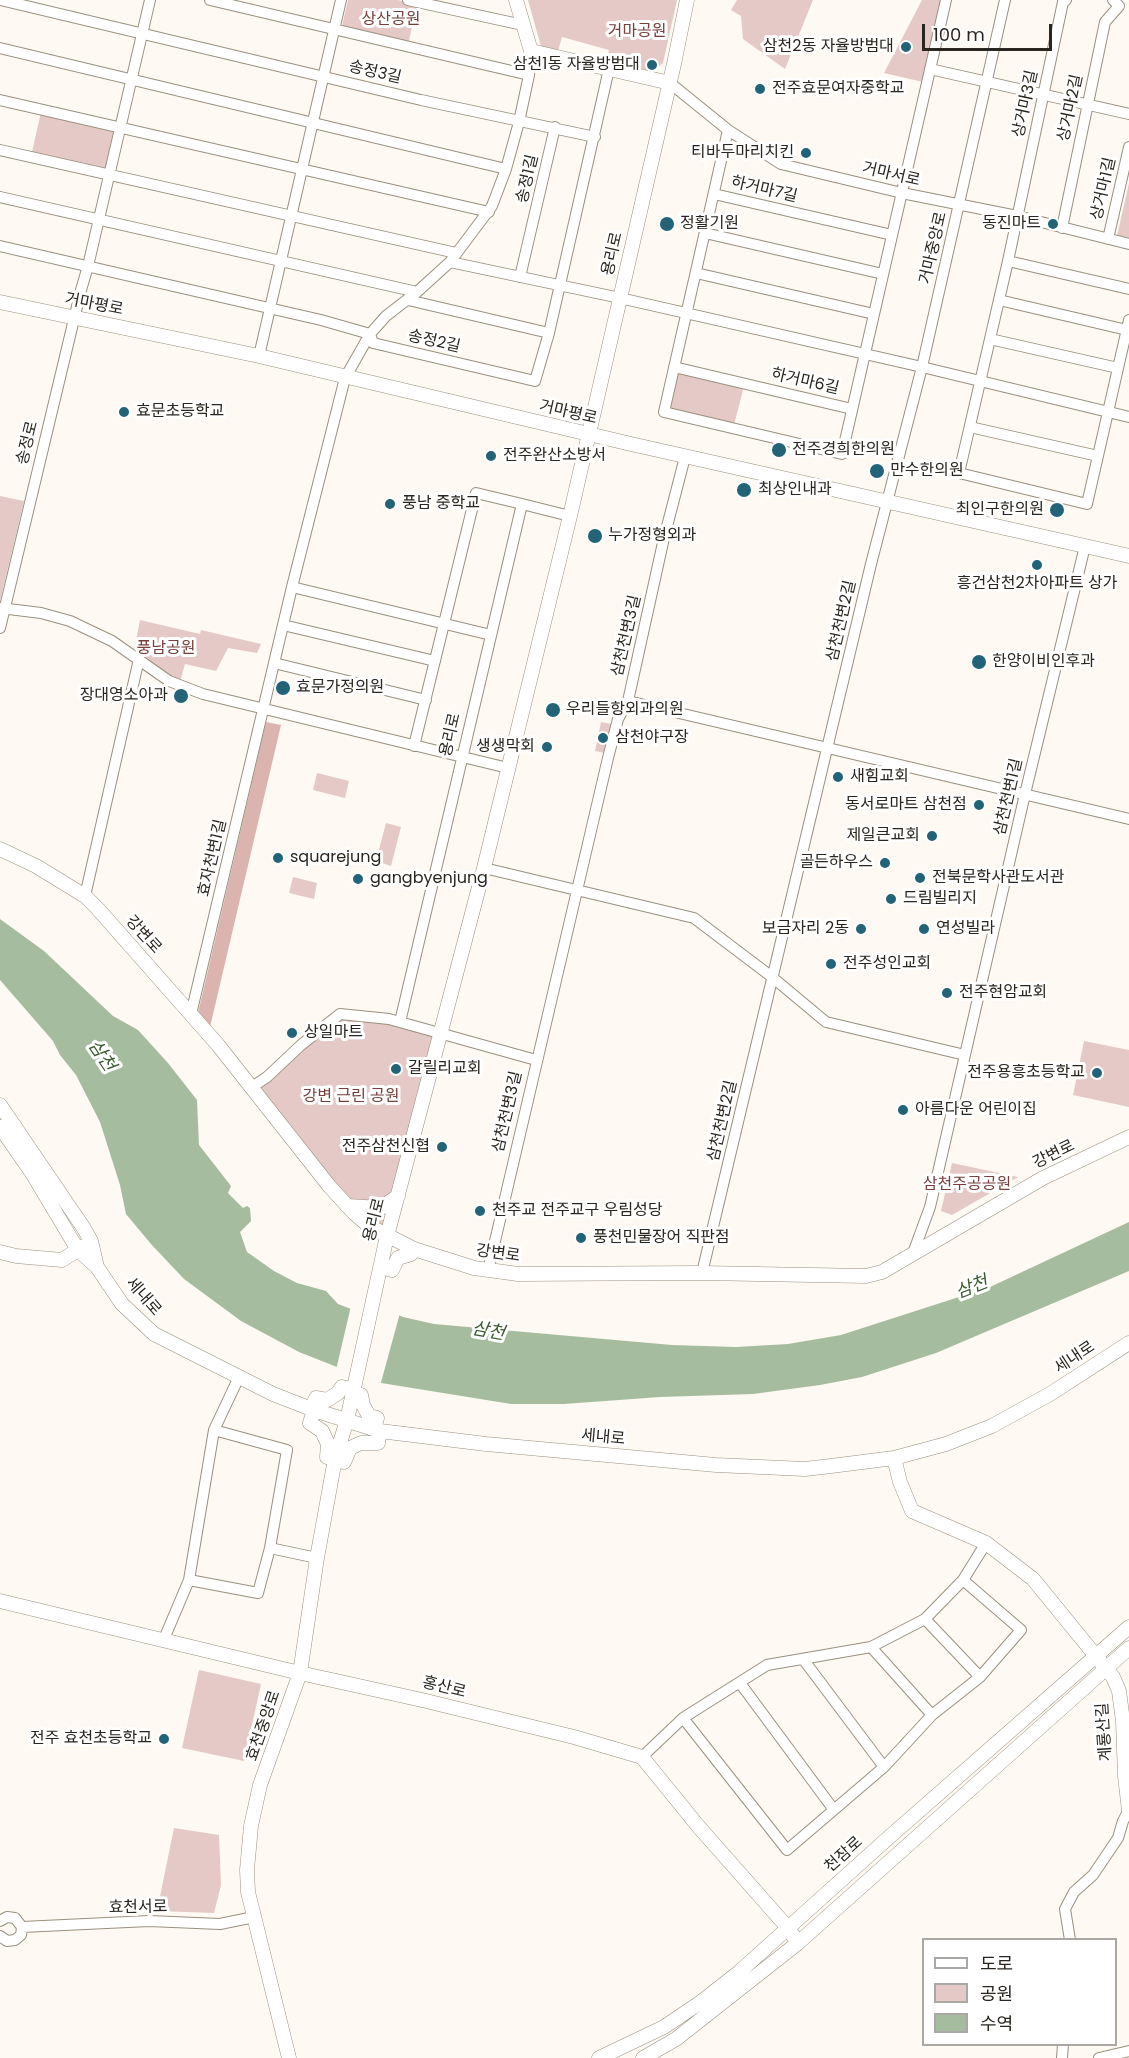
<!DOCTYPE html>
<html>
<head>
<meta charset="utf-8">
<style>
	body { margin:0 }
	#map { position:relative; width:1129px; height:2058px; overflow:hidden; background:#fef9f2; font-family:Poppins,"Noto Sans KR",sans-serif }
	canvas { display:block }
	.legend { position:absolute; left:922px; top:1938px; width:195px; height:108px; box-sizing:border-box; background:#fff; border:2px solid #aaa8a5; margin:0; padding:8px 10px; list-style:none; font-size:18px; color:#2a261f }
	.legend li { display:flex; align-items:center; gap:12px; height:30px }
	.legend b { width:30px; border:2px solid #aaa8a5 }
	.scale { position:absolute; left:922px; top:24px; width:130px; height:27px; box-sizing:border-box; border:3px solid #2a261f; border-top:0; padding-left:8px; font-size:18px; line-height:21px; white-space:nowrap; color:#2a261f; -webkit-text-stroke:4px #fff; paint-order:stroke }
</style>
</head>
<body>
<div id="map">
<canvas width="1129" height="2058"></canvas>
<ul class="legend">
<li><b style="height:8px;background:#fff"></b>도로</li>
<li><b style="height:16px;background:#e4c9c6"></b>공원</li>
<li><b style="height:16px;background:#a6bc9f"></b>수역</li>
</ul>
<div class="scale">100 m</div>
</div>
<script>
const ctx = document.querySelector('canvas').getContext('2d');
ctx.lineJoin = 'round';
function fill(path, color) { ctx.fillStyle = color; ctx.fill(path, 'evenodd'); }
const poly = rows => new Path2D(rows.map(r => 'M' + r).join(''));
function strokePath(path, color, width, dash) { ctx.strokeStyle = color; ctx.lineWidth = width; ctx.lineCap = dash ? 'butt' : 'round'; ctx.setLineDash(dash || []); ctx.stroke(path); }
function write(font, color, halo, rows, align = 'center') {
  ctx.font = font + ' Poppins,"Noto Sans KR",sans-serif'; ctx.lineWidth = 6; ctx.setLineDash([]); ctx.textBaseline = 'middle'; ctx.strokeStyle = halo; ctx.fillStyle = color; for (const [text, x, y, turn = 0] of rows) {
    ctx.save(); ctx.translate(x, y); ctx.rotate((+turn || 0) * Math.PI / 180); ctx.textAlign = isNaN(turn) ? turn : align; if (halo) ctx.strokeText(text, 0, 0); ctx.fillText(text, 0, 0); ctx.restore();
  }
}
fill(poly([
	[348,0,398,0,417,5,408,45,341,30],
	[528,0,677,0,663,63,646,77,606,66,609,50,562,37,557,54,542,50],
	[737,0,813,0,785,69,743,39,741,16,731,10],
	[922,0,942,0,923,82,884,73],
	[41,112,114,129,105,169,32,152],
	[1129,183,1129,238,1117,236],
	[679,371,744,386,734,425,672,410,668,404],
	[0,496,24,501,0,601],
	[140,620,200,634,201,630,261,644,257,653,228,648,216,671,185,664,179,685,133,655],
	[601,722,611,724,605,753,595,751],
	[317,773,349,781,345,798,313,790],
	[386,823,401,827,391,866,376,861],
	[293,877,317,883,314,899,289,893],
	[340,1014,441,1033,387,1236,369,1226,252,1087],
	[1084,1041,1129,1050,1129,1107,1073,1095],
	[952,1163,1018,1177,952,1215,941,1211],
	[199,1670,261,1684,244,1761,182,1748],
	[174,1828,219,1835,221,1885,214,1913,157,1911]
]), '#e4c9c6');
fill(poly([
	[266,722,281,725,210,1027,198,1013]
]), '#dbb4b0');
fill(poly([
	[0,919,44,951,113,1016,138,1030,168,1063,197,1100,199,1145,231,1186,228,1193,243,1208,247,1206,250,1208,251,1221,240,1232,247,1252,274,1271,297,1283,326,1291,338,1304,351,1309,373,1303,403,1317,434,1324,672,1345,736,1347,788,1344,841,1335,990,1287,1129,1222,1129,1271,936,1353,862,1377,820,1385,753,1394,660,1397,564,1404,511,1404,375,1382,299,1352,241,1321,184,1279,151,1244,126,1214,120,1185,100,1122,76,1075,60,1055,53,1041,0,980]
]), '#a6bc9f');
fill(poly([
	[374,1300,400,1313,380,1386,336,1370,351,1306]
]), '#fef9f2');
const street = poly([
	[1,0,421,100,595,137],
	[210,0,529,75],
	[408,0,523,25],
	[1066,0,1063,2,1008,261,959,473,1087,504,1129,320],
	[0,48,506,169],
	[930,69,1129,114],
	[670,83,728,130,781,164,902,193,1017,216,1129,244],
	[0,100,489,212],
	[728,130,664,412,842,454,946,0],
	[0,150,456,253],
	[714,194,892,235],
	[0,197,417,292],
	[1062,228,1105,22,1119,6,1113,0],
	[705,233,883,274],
	[1108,239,1129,147],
	[0,246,321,320,370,334,373,343,535,381,549,333,609,69],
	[1008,261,1129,289],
	[450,262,620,298,922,367,1129,417],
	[696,273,874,314],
	[520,277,555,127],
	[408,300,549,333],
	[999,300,1127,330],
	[990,339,1118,368],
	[259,356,341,0],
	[674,367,852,409],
	[970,427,1098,456],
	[292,587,491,635],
	[0,608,41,613,70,621,112,641,169,681,203,694,508,768],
	[283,625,435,661],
	[0,628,81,290,88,266,150,0],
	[274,663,426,700],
	[628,701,1129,819],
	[414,746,476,493,522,504],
	[484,868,694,918,772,977,826,1022,965,1055],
	[85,896,139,659],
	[191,1014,292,587,345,378,370,334,386,316,417,292,450,262,492,206,506,169,519,122,529,75,531,51],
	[400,1022,522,504,570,516],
	[252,1087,267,1077,301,1045,340,1014,389,1019,536,1060],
	[912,1256,930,1207,1025,794,1085,546],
	[488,1271,608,758,618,719,628,701,664,538,685,457],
	[702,1273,871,564,922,367,1005,0],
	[270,1548,317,1558],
	[189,1580,258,1593,270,1548,287,1450,214,1430],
	[925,1619,980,1677],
	[164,1639,189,1580,214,1430,239,1377],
	[871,1647,932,1715],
	[803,1659,884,1767],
	[740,1683,834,1810],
	[683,1718,787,1850,884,1767,932,1715,980,1677,1021,1630,963,1580],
	[642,1757,683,1718,767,1665,871,1647,925,1619,963,1580,986,1543],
	[0,1921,7,1917,15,1918,22,1927,21,1935,15,1940,7,1941,0,1936],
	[22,1927,149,1921,220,1924,254,1917],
	[1070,1940,1065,1909,1074,1892,1093,1875,1118,1838,1123,1821,1129,1810],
	[1062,2058,1063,2044],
	[1099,2058,1129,2051]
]);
const secondary = poly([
	[516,0,531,51,670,83],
	[0,302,259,356,631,444,1129,556],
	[0,849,36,866,85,896,98,909,218,1045,330,1187,354,1213,369,1226,414,1249,474,1268,518,1274,702,1273,866,1276,882,1272,1043,1178,1129,1137],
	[0,1105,83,1227,91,1241,97,1267,122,1304,154,1334,273,1394,314,1410,380,1431,486,1444,716,1465,805,1469,831,1466,894,1458,946,1444,992,1426,1050,1394,1129,1343],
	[0,1127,32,1173,78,1250,97,1267],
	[347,1206,381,1208,398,1196],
	[0,1252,16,1256,62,1260,84,1246],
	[382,1267,392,1270,398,1258,411,1254,414,1249],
	[353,1393,361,1395,363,1405,369,1416,377,1418,374,1429],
	[311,1409,316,1398,327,1400,338,1393,342,1387,353,1390],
	[314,1410,310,1423,322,1431,328,1444,327,1457,344,1462,350,1448,361,1443,378,1443,380,1431],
	[894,1458,900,1482,912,1511,986,1543,1033,1579,1113,1677,1119,1691,1123,1721,1125,1776,1129,1811],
	[0,1601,300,1673,422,1700,574,1737,642,1757,698,1826,788,1928,798,1943],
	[289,2058,248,1892,247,1870,251,1826,260,1785,300,1673,317,1558,335,1459,347,1420,387,1236,484,868,570,516,674,64,687,0],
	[599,2058,664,2027,701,2002,738,1973,887,1839,1129,1627],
	[643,2058,676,2039,798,1943,1129,1648]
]);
strokePath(street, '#9a907f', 12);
strokePath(secondary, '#9a907f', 15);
strokePath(street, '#fff', 10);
strokePath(secondary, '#fff', 14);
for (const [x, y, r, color] of [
	[906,47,6,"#236378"],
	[652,65,6,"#236378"],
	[760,89,6,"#236378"],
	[806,153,6,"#236378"],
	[667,224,8,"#236378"],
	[1053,224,6,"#236378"],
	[124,412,6,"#236378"],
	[779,450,8,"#236378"],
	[491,456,6,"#236378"],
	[877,471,8,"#236378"],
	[744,490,8,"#236378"],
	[390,504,6,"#236378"],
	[1057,510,8,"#236378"],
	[595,536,8,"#236378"],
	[1037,565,6,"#236378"],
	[979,662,8,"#236378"],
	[283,688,8,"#236378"],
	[181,696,8,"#236378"],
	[553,710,8,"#236378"],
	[603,738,6,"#236378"],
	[547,747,6,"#236378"],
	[838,777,6,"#236378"],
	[979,805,6,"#236378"],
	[932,836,6,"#236378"],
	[278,858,6,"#236378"],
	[885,863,6,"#236378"],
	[920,878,6,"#236378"],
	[358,879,6,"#236378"],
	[891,899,6,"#236378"],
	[861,929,6,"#236378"],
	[924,929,6,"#236378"],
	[831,964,6,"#236378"],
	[947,993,6,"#236378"],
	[292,1033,6,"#236378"],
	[396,1069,6,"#236378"],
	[1097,1073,6,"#236378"],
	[903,1110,6,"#236378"],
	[442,1147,6,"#236378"],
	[480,1211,6,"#236378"],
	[581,1238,6,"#236378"],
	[164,1739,6,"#236378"]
]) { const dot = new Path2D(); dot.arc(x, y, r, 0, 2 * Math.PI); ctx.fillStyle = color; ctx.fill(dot); strokePath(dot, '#fff', 2); }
write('16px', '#77403c', '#fff', [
	["상산공원",391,20],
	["거마공원",637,32],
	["풍남공원",166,649],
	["강변 근린 공원",351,1097],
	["삼천주공공원",967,1185]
]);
write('16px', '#2a261f', '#fff', [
	["삼천2동 자율방범대",894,47,"right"],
	["삼천1동 자율방범대",640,65,"right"],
	["전주효문여자중학교",772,89],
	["티바두마리치킨",794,153,"right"],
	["정활기원",680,224],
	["동진마트",1041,224,"right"],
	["효문초등학교",136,412],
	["전주경희한의원",792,450],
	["전주완산소방서",503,456],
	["만수한의원",890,471],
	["최상인내과",758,490],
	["풍남 중학교",402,504],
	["최인구한의원",1044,510,"right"],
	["누가정형외과",608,536],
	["흥건삼천2차아파트 상가",1037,584,"center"],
	["한양이비인후과",992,662],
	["효문가정의원",296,688],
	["장대영소아과",168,696,"right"],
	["우리들항외과의원",566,710],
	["삼천야구장",615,738],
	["생생막회",535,747,"right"],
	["새힘교회",850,777],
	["동서로마트 삼천점",967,805,"right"],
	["제일큰교회",920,836,"right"],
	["squarejung",290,858],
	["골든하우스",873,863,"right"],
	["전북문학사관도서관",932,878],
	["gangbyenjung",370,879],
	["드림빌리지",903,899],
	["보금자리 2동",849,929,"right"],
	["연성빌라",936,929],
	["전주성인교회",843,964],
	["전주현암교회",959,993],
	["상일마트",304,1033],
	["갈릴리교회",408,1069],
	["전주용흥초등학교",1085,1073,"right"],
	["아름다운 어린이집",915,1110],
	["전주삼천신협",430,1147,"right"],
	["천주교 전주교구 우림성당",492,1211],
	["풍천민물장어 직판점",593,1238],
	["전주 효천초등학교",152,1739,"right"]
], 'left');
write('16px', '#2a261f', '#fff', [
	["송정3길",375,73,13],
	["상거마3길",1026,104,-78],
	["상거마2길",1071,108,-78],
	["거마서로",891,175,13],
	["송정1길",528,179,-77],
	["상거마1길",1104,189,-77],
	["하거마7길",764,190,13],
	["거마중앙로",934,248,-77],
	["용리로",613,254,-77],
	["거마평로",94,305,11],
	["송정2길",434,342,13],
	["하거마6길",805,382,13],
	["거마평로",568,413,13],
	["송정로",28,443,-76],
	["삼천천변2길",842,621,-77],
	["삼천천변3길",627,636,-77],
	["용리로",451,735,-77],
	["삼천천변1길",1009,797,-77],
	["효자천변1길",213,858,-77],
	["강변로",143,935,48],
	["삼천천변3길",508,1112,-77],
	["삼천천변2길",723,1121,-77],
	["강변로",1054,1155,-26],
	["용리로",375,1220,-76],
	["강변로",498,1254,8],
	["세내로",143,1297,49],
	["세내로",1075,1358,-33],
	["세내로",603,1438,5],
	["홍산로",444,1688,14],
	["효천중앙로",264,1726,-71],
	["계룡산길",1105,1732,-94],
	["천잠로",844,1855,-42],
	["효천서로",138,1908,-1]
]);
write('italic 18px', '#3c5c31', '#fff', [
	["삼천",101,1056,56],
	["삼천",972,1288,-21],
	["삼천",488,1332,10]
]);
</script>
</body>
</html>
